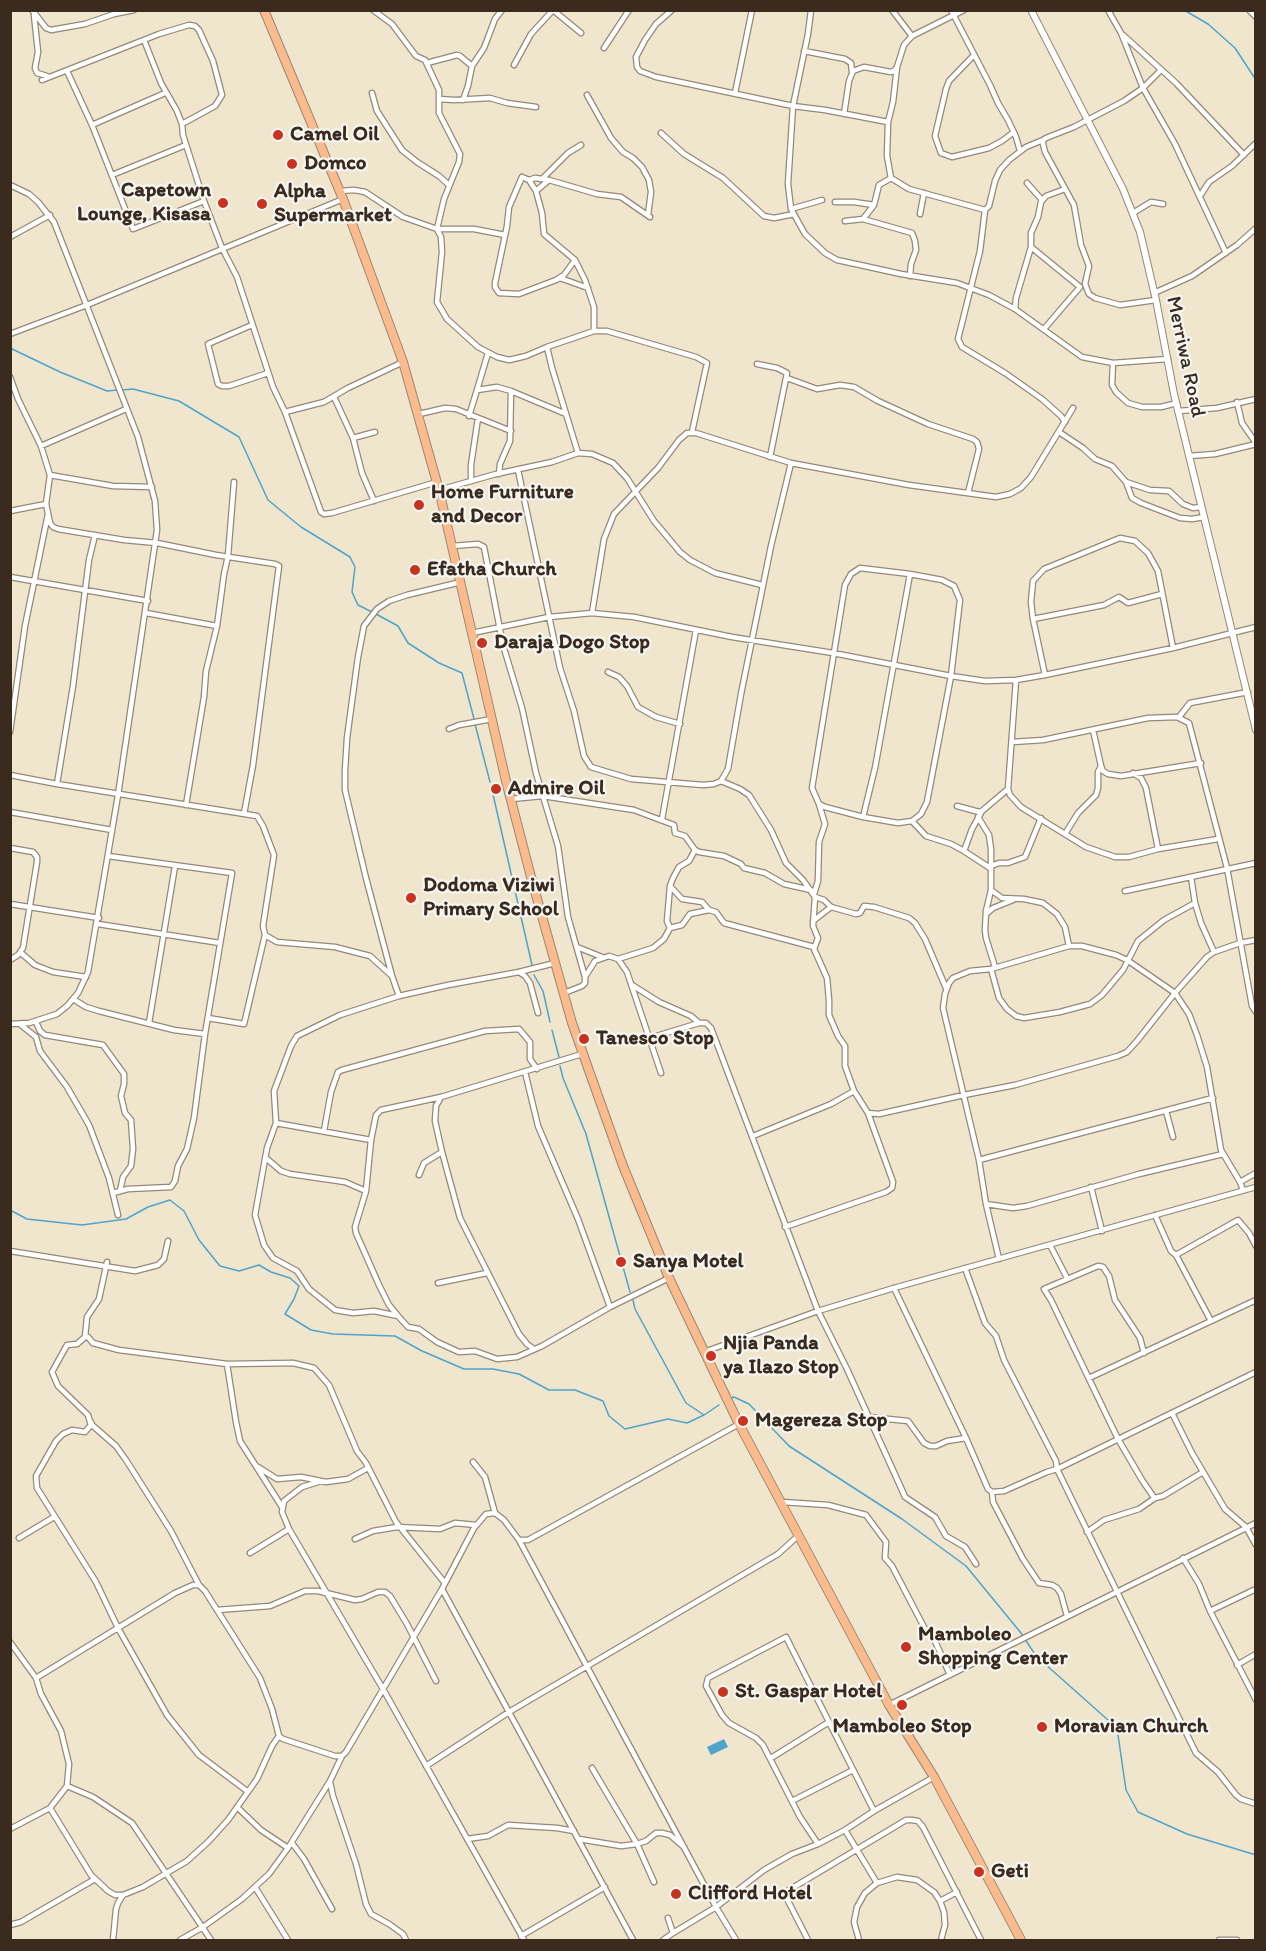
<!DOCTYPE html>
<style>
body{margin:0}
#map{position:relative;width:1266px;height:1951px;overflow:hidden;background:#f0e5cd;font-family:Itim,sans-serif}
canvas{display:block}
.frame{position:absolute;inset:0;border:12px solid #3b2a1e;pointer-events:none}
</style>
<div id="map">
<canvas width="1266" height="1951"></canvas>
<div class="frame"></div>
</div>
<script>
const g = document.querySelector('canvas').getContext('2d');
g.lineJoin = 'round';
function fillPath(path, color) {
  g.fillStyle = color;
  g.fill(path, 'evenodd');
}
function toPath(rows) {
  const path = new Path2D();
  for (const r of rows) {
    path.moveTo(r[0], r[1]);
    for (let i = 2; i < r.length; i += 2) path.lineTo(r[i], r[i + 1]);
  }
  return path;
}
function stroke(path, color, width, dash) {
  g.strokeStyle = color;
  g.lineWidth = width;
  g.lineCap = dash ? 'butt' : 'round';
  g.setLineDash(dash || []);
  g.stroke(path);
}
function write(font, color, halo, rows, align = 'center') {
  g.font = font + ' Itim,sans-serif';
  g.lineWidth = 4.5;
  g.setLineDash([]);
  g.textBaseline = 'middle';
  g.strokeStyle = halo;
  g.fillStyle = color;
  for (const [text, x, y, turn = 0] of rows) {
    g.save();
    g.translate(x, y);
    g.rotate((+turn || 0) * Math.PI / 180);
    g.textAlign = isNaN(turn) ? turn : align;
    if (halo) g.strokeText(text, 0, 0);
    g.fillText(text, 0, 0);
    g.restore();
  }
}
const water = toPath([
 [724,1739,728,1747,711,1755,707,1747]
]);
const stream = toPath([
 [1184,10,1208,24,1235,48,1256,80],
 [10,348,60,372,107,391,117,390],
 [122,390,133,389,179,401,239,437,268,500,301,527,350,557,355,567,352,592,358,605,372,612],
 [376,614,398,626,408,643,439,663,462,673,474,719],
 [475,724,490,782],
 [492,790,532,965],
 [534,975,543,991,550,1022],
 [552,1030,559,1057],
 [560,1066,563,1078,586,1134,630,1292],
 [10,1210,27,1219,82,1225,126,1219,148,1207,170,1200,184,1211,199,1240,220,1266,239,1271,259,1265,271,1272,290,1278,299,1286,294,1299,285,1314,311,1330,333,1334,395,1336,422,1351,464,1369,493,1369,519,1374,549,1390,575,1390,603,1401,609,1416,625,1429,668,1419,687,1423,704,1415],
 [633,1300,635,1309,686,1403,704,1415,719,1405],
 [731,1398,734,1397,749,1404,789,1446,902,1519,966,1566,1021,1633,1036,1656,1117,1728,1126,1790,1138,1812,1187,1834,1256,1855]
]);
const minor = toPath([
 [32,10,46,28,51,30,85,24,114,14,134,10],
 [373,10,392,24,416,56,425,60,439,90,439,113,460,154,459,162,444,199,437,229,474,229,505,235],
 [553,10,581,33],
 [672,10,656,24,645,40,636,57,637,67,640,71,656,77,793,106,788,184,791,209,805,234,825,253,837,260,851,263,901,274,957,283,989,295,1015,309,1082,357,1113,363,1168,359],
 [811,10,808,34,793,106,825,110,888,122,887,156,891,178,909,189,985,210],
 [892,10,912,36,964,10],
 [951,10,990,85,998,103,1008,120,1016,137,1020,151],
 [1108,10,1121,33,1143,88,1175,144,1226,253],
 [1249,10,1256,17],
 [34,15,38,52,35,68,37,73,47,76],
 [1123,35,1176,83,1244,155],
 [144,40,161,83,177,111,182,124,183,135,204,201,222,248,237,277,273,387,285,412,321,512,324,514,332,513,437,482],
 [604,48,629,10],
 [804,51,845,59,851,63,852,72],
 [974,55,949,81,946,89,935,136,941,153,952,157,989,148,1002,141,1014,132],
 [427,63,457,55,460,56,472,66],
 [514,65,531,34,553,10],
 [67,71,92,125,133,229,204,201],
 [42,80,159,34,189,25,195,26,199,30,213,61,222,95,215,106,182,124],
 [372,93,377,111,402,150,417,162,439,176,449,185],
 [735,93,752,10],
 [587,95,611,138,623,152,633,158,642,167,649,180,651,192,648,215],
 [439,99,454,100,490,98,507,103,536,107],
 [463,100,468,86,472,66,484,48,495,19,502,10],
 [844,114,849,81,853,71,864,67,891,72,894,71,897,67,904,45,912,36],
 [888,122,893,102,897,67],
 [92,125,165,93],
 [661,133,684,154,723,178,764,216,774,218,794,214],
 [1043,140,1026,147,1009,160,1000,170,995,181,989,206,985,210,980,251,958,339,962,347,1005,373,1042,399,1061,416,1065,422],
 [112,175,186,145],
 [543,178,568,153,581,145],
 [529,180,536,191,542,213,544,234,575,260,585,280,594,307,594,331],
 [1027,183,1042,200],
 [10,185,29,194,38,202,54,222,138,437,155,501,157,530,118,795,88,972,78,993,67,1006,57,1014,29,1023,10,1024],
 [340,191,354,190,365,192,403,217,437,229,441,237,442,252,437,302,447,319,478,347,497,357,509,360,526,356,547,347],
 [536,191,549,180],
 [1200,196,1209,182,1232,166,1256,143],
 [835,202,854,202,874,205],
 [791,209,822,200],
 [1133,213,1151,202,1163,204],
 [920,214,924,193],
 [863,219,874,205,879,185,891,178],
 [845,221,863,219,912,233,915,241,916,250,911,264,910,276],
 [10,237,50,215],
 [1031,247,1080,287],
 [575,260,564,275,556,280,519,294,499,293,495,287,495,283,507,226,509,207,522,177,529,180,535,178,549,180,597,194,621,197,650,217],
 [560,278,588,288],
 [1154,293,1192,276,1237,245,1256,228],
 [1156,300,1120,305,1095,298,1089,294,1085,284,1089,266,1081,245,1074,205,1045,152,1043,144,1043,140,1046,138,1074,127,1124,101,1143,88,1161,70],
 [1015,309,1016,298,1031,247,1031,233,1038,217,1041,202,1046,196,1065,189],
 [252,325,208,344,218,384,222,386,229,386,268,373],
 [1044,329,1080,287],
 [10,334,87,305,343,199],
 [1113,363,1112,385,1116,392,1128,403,1142,407,1161,407,1177,403],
 [757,364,777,368,787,373,770,457],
 [10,377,18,399,41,446,50,475,46,504,50,523,53,527,58,529,124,540,157,543,216,555,275,564,279,566,253,765,244,814],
 [787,378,817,389,840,385,854,387,878,401,928,424,973,439,977,442,979,449,968,493],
 [477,390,488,353],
 [334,397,353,438,362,473,374,501],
 [1237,402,1242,423,1256,443],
 [1179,411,1217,408,1256,399],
 [285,412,324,402,348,388,403,362],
 [419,414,445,408,456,409,511,431],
 [469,416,477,390,497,387,511,391,566,414],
 [1059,432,1083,448,1095,459,1112,466,1126,482,1150,490,1169,491,1183,504,1193,508,1201,507],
 [353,438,375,432],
 [41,446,126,409],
 [578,453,552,368,547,347,594,331,607,331,696,357,707,363,692,432],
 [1189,456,1215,454,1256,444],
 [518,470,560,668,574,711,584,756,591,767,631,779,703,785,714,784,721,781,728,769,741,694,771,546,791,463],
 [499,474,500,464,510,441,511,391],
 [50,475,113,486,152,487],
 [471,481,471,465,478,418],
 [1126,482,1132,498,1141,503,1180,518,1192,519,1204,517],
 [439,490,496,474,552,462,578,453,592,454,613,463,627,478,654,521,680,552,690,560,715,573,762,585],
 [10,511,46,504],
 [452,546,478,544,484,547,503,645,522,708,536,773,558,846,568,917,585,977],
 [860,568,910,574,942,580,954,586,960,600,951,676,927,802,921,814,912,821,898,823,863,817,825,807,819,804,812,788,845,585,851,574,860,568],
 [10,577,148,601],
 [146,613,217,626],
 [592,613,604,539,614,514,658,468,679,440,687,433,696,433,791,463,909,485,996,497,1010,494,1021,488,1031,477,1073,408],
 [1033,619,1104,605,1119,597,1128,603,1162,594],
 [472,633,549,617,592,613,634,617,732,637,833,653,951,676,985,681,1016,680,1045,675,1173,648,1256,627],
 [608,672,619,677,627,686,638,707,656,717,680,724],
 [1045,675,1033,619,1031,602,1033,581,1044,569,1120,538,1135,541,1148,553,1158,571,1173,648],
 [1016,680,1008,789,1010,795,1021,807,1086,847,1115,857,1129,857,1158,849,1218,839],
 [1179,717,1190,703,1248,692],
 [449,729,459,725,492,719],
 [1093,730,1101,766,1103,771,1108,774,1121,776,1201,763],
 [10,732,25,626,48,514],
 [1012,742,1043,740,1148,718,1177,717,1189,723,1227,868,1252,1006,1256,1012],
 [1133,773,1141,778,1146,788,1158,849],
 [10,775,57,784,257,816,263,826,274,855,263,926,265,935,277,942,335,947,370,956,392,976,399,996],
 [721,781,740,789,749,795,771,830,786,863,803,880,815,897,813,926,818,938,814,949,827,978,829,1000,829,1015,838,1036,845,1046,845,1066,854,1091,868,1113,893,1182,892,1188,886,1192,785,1227],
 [57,784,73,686,89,560,95,535],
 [511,799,543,796,634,810,674,825,675,833,685,836,695,850,699,852,724,856,741,864,744,868,765,873,784,884,811,890],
 [186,805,204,697,206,671,217,626,224,574,228,556,234,482],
 [957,806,979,812,982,811],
 [10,812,112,830],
 [863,817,875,768,910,574],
 [978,817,989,835,991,849,991,890,986,911,985,930,986,938,995,967],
 [662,819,696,630],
 [912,821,926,836,951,844,964,851,972,829,982,811,1008,789],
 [1065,834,1078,813,1096,795,1098,788,1098,772,1101,766],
 [10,848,33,852,37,857,37,862,23,948,18,955,10,960],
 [964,851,990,868],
 [108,856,232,873,205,1034,194,1118,187,1149,178,1166,175,1181,171,1187,128,1189,113,1193],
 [991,866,999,863,1008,863,1025,857,1041,818],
 [1191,877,1195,903,1201,923,1214,952],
 [670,886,682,899,702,902,709,910,716,912,724,923,814,947],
 [991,890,1002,898,1024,899,1043,903,1057,914,1065,927,1069,946],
 [1125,891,1256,863],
 [814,894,818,881,819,842,825,824,819,804],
 [815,897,824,900,831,907],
 [10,904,99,918],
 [986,914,993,908,1013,900],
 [813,921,831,907,856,914,860,913,864,906,874,907,909,918,915,923,925,939,946,988],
 [98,924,220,943],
 [670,928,667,921,670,886,673,878,679,867,689,861,695,850],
 [577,947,602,957],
 [20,952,35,965,53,972,86,977],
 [618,959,653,948,664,939,670,928,682,925,690,914,709,910],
 [555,963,519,972,448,985,399,996,340,1015,297,1036,291,1046,274,1091,276,1123,267,1148,255,1215,264,1245,273,1258,297,1271,309,1289,335,1310,353,1313,374,1311,398,1316,408,1327,419,1329,437,1342,459,1352,475,1351,497,1359,517,1357,542,1346,610,1307,669,1278],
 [991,969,999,998,1007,1009,1016,1016,1024,1018,1060,1012,1090,1004,1102,995,1123,970,1138,941,1164,920,1195,903],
 [519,972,525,976,530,983,538,1013],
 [392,976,366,878,345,790,345,771,347,738,358,657,364,626,377,609,389,601,407,595,461,582],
 [632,985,659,1002,691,1016,699,1023],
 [564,993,582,986,585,983,585,977,595,961,609,956,618,959,627,972,661,1073],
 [73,999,86,1007,99,1011,174,1030,205,1034],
 [208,1018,244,1024,265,935],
 [36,1022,40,1031,45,1035,103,1045,124,1074,124,1084,121,1096,125,1113,131,1120,133,1149,131,1166,123,1177,120,1191],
 [149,1023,175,866],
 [21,1025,36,1037,40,1051,67,1087,89,1125,109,1178,118,1215],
 [650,1038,699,1023,706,1023,711,1028,818,1311,847,1369,902,1490,905,1497,935,1517,946,1536,965,1547,976,1564],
 [525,1072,538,1126,578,1219,610,1307],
 [441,1097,436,1106,435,1121,442,1152,460,1218,519,1334,527,1344,534,1349],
 [1166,1111,1173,1137],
 [868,1113,879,1114,964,1095,1015,1085,1118,1056,1127,1052,1137,1041,1175,993,1207,957,1214,952,1240,943,1256,940],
 [276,1123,371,1140],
 [324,1131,331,1092,338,1072,342,1070,485,1031,519,1029,530,1042,530,1059,537,1069],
 [753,1136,831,1104,854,1091],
 [266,1158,281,1171,290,1174,345,1182,366,1191],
 [979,1160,1213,1098],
 [419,1175,424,1163,442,1152],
 [1240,1182,1256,1173],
 [1091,1187,1102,1231],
 [986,1204,1013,1208,1027,1206,1139,1174,1223,1154],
 [1155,1215,1171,1251,1176,1255,1211,1321],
 [1050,1245,1067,1278],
 [10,1251,135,1271,158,1265,164,1259,168,1241],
 [1176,1255,1238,1220,1249,1233,1256,1246],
 [999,1259,986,1204,979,1160,943,1008,945,994,949,983,953,978,970,971,991,969,1069,946,1082,946,1116,955,1127,960,1175,993,1189,1014,1197,1035,1207,1067,1221,1150,1240,1182,1243,1190],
 [107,1262,99,1299,87,1317,85,1337,88,1337,93,1343,119,1350,227,1364,293,1363,314,1368,329,1385,357,1451,366,1463,396,1522,444,1582],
 [965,1268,985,1323,996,1336,1004,1360,1056,1461,1057,1469,1256,1372],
 [438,1283,487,1273],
 [894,1288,966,1438,988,1489,992,1492,1004,1491,1047,1472,1057,1469,1196,1753,1218,1772,1236,1795,1241,1799,1256,1804],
 [398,1316,389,1305,379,1285,356,1233,355,1227,366,1191,371,1140,376,1115,381,1110,441,1097,582,1054],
 [85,1337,77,1344,67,1345,52,1372,58,1386,88,1415,91,1425,85,1432,72,1430,63,1434,56,1441,36,1476,37,1488,96,1582,118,1628,167,1715,199,1755,247,1791],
 [704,1352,818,1311,894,1288,1256,1187],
 [1144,1353,1140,1338,1115,1300,1109,1276,1103,1267,1098,1266,1044,1289,1051,1300,1118,1439,1142,1480,1153,1496,1155,1498,1163,1496,1203,1472],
 [227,1364,236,1422,240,1441,282,1507],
 [1089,1378,1256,1300],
 [1172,1413,1192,1453,1225,1509,1246,1527,1256,1545],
 [869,1417,908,1421,924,1443,930,1446,936,1446,947,1441,966,1438],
 [91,1422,92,1425,116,1446,126,1460,171,1531,199,1585],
 [473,1462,485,1477,495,1513],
 [258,1467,277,1479,301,1477,326,1482,348,1479,368,1468],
 [318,1482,302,1487,284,1501,282,1512,289,1529,383,1689,524,1940],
 [992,1492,993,1502,1023,1559,1039,1583,1052,1585,1057,1588,1061,1594,1067,1616],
 [782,1502,828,1505,866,1515,886,1542,885,1558,892,1566,925,1629,935,1641,950,1675],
 [1087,1532,1104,1520,1139,1509,1155,1498],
 [19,1538,54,1517],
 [355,1539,373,1531,397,1527,440,1529,455,1523,476,1525],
 [519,1540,716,1907,736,1940],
 [250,1553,289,1529],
 [1183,1558,1199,1584,1210,1611,1256,1700],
 [442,1589,633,1940],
 [217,1610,270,1606,305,1591,318,1591,355,1600,362,1599,378,1592,385,1592,390,1596,407,1624,436,1681],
 [1210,1611,1256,1589],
 [10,1642,36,1678],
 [1237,1665,1256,1654],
 [889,1705,1256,1523],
 [771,1758,829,1722],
 [426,1766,509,1712,778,1554,799,1535],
 [592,1768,637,1844,654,1882],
 [330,1782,333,1796,356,1864,366,1904,371,1914,389,1924,403,1934,406,1940],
 [67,1786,93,1797,132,1823,211,1940],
 [792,1801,853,1770],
 [237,1807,261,1830,288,1848],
 [50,1808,91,1875,108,1891,115,1895,123,1895],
 [10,1829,50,1808,67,1786,69,1764,61,1731,41,1694,36,1678,175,1593,193,1585,199,1585,205,1591,260,1678,272,1709,279,1736,283,1739,335,1756,342,1756],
 [845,1830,877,1883],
 [467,1839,488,1836,508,1825,557,1828,574,1831],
 [579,1839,621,1846,637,1844,646,1841,656,1833,662,1833,670,1835,684,1847],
 [292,1843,304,1859,332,1909],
 [818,1844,800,1817,763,1745,756,1738,729,1723,722,1715,706,1686,708,1678,786,1637,874,1811],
 [255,1887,288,1940],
 [940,1901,957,1892],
 [668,1918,673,1933],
 [10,1925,21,1922,95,1879],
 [521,1936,605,1887],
 [113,1940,116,1909,118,1903,123,1895,143,1887,187,1861,209,1841,228,1820,257,1779,272,1746,279,1736],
 [180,1940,203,1927,242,1899,269,1874,288,1848,330,1781,342,1756,346,1752,442,1589,474,1528,486,1514,495,1513,504,1520,519,1540,528,1540,739,1424],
 [663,1940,673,1933,716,1907,764,1870,792,1854,818,1844,845,1830,874,1811,934,1777],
 [808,1940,784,1893,906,1820,912,1820,918,1821,923,1827,981,1940],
 [859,1940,854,1922,857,1907,865,1893,877,1883,897,1877,917,1880,934,1892,940,1901,944,1912,945,1925,941,1940],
 [1219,1940,1237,1940]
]);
const tertiary = toPath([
 [1031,10,1123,189,1140,232,1156,300,1174,394,1256,730]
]);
const trunk = toPath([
 [264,10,343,199,403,362,439,490,506,781,531,877,572,1023,623,1166,669,1278,739,1424,889,1705,934,1777,1021,1940]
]);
const markers = [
 [278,135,6,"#c8321e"],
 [292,164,6,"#c8321e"],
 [223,203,6,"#c8321e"],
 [262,204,6,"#c8321e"],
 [419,505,6,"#c8321e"],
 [415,570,6,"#c8321e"],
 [482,643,6,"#c8321e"],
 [496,789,6,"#c8321e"],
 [411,898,6,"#c8321e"],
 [584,1039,6,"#c8321e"],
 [621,1262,6,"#c8321e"],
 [711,1356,6,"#c8321e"],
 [743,1421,6,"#c8321e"],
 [906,1647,6,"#c8321e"],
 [723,1692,6,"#c8321e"],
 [902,1705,6,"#c8321e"],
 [1042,1727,6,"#c8321e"],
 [979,1872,6,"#c8321e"],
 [676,1894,6,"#c8321e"]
];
const poiNames = [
 ["Camel Oil",290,135],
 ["Domco",304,164],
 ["Capetown",211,191,"right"],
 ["Lounge, Kisasa",211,215,"right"],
 ["Alpha",274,192],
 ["Supermarket",274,216],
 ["Home Furniture",431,493],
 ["and Decor",431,517],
 ["Efatha Church",427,570],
 ["Daraja Dogo Stop",494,643],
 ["Admire Oil",508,789],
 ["Dodoma Viziwi",423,886],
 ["Primary School",423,910],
 ["Tanesco Stop",596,1039],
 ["Sanya Motel",633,1262],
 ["Njia Panda",723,1344],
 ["ya Ilazo Stop",723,1368],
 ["Magereza Stop",755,1421],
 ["Mamboleo",918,1635],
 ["Shopping Center",918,1659],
 ["St. Gaspar Hotel",735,1692],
 ["Mamboleo Stop",902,1727,"center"],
 ["Moravian Church",1054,1727],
 ["Geti",991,1872],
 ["Clifford Hotel",688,1894]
];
const streetNames = [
 ["Merriwa Road",1185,357,78]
];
fillPath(water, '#4fa4cb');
stroke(stream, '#4fa4cb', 1.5);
stroke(minor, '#968876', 7);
stroke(tertiary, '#968876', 8);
stroke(trunk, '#968876', 10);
stroke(minor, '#fff', 4.5);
stroke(tertiary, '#fff', 6);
stroke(trunk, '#fbbb8c', 8);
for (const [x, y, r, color] of markers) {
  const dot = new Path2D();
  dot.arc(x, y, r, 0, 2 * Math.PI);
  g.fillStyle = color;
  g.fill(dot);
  stroke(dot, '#f6f6f2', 2);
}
write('bold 21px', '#3b2a1e', '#f6f6f2', poiNames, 'left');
write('21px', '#3b2a1e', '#f6f6f2', streetNames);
</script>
